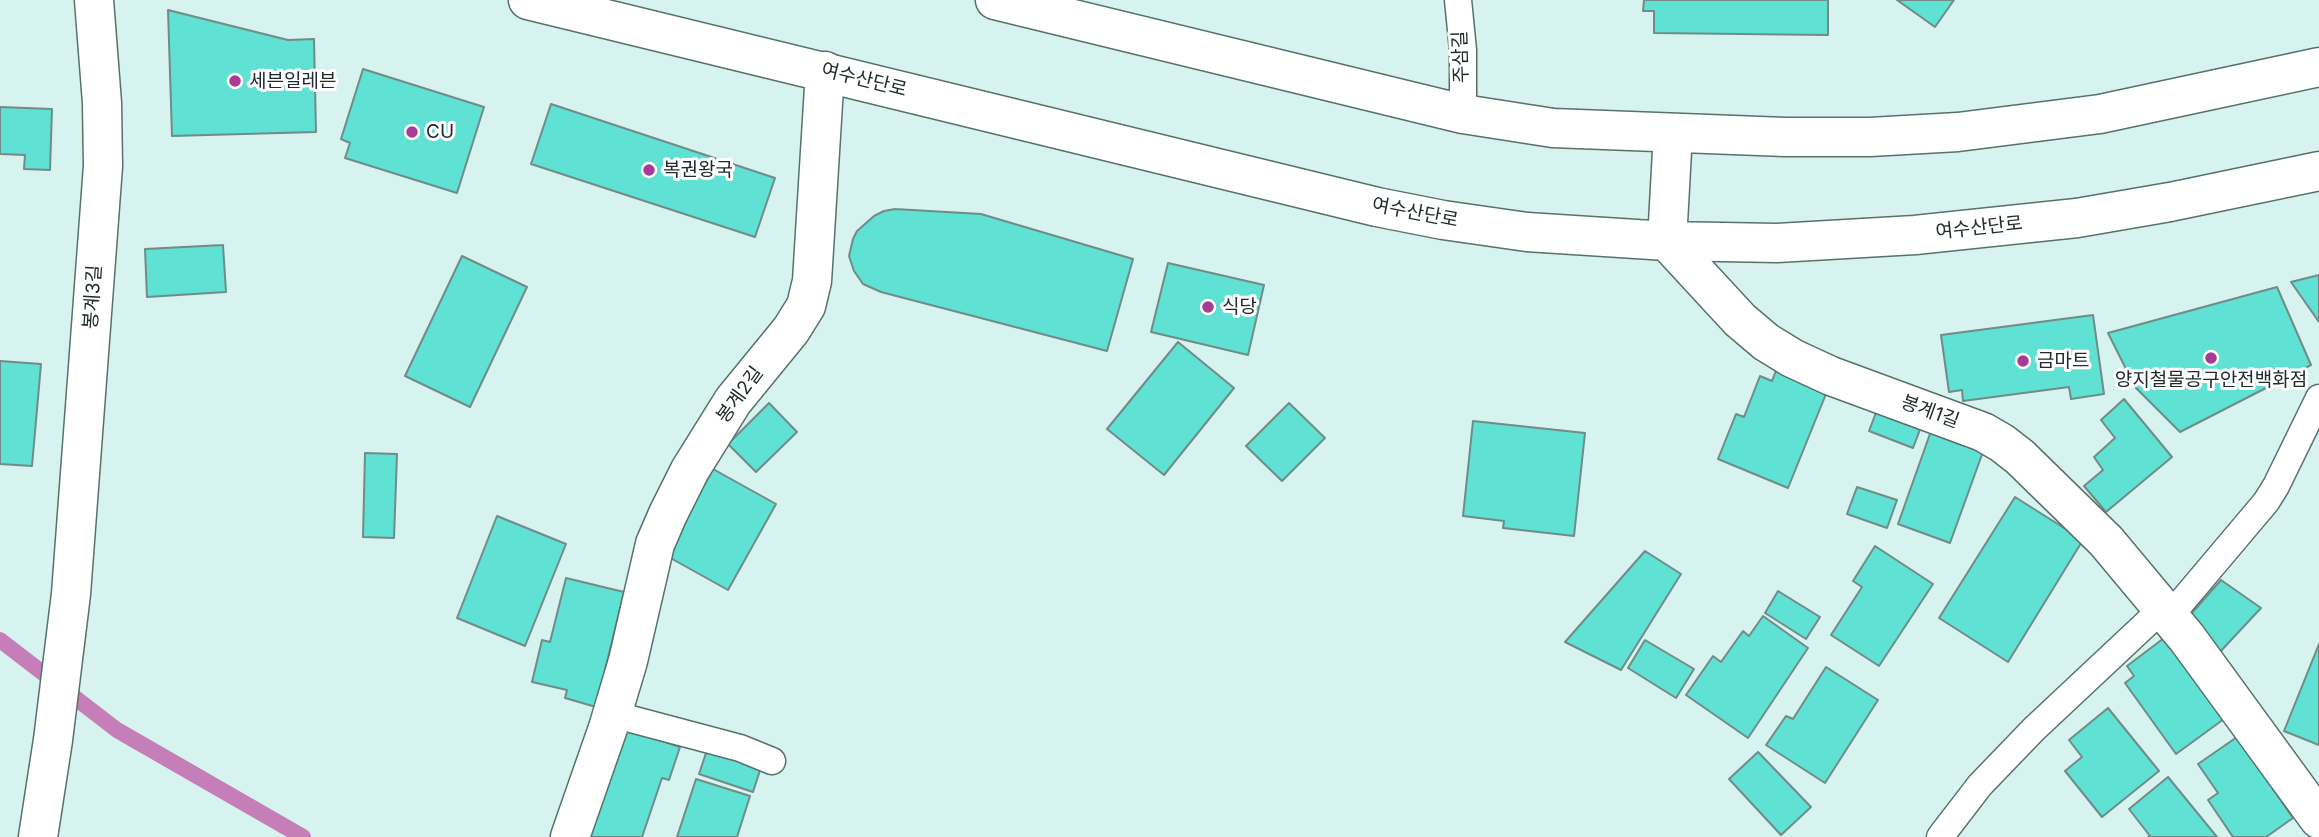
<!DOCTYPE html>
<meta charset="utf-8">
<style>
body{margin:0}
canvas{display:block;background:#d6f3ef}
</style>
<canvas width="2319" height="837"></canvas>
<script>
const g = document.querySelector('canvas').getContext('2d');
g.lineJoin = 'round';
function toPath(rows) {
  const path = new Path2D();
  for (const r of rows) {
    path.moveTo(r[0], r[1]);
    for (let i = 2; i < r.length; i += 2) path.lineTo(r[i], r[i + 1]);
  }
  return path;
}
function stroke(path, color, width, dash) {
  g.strokeStyle = color;
  g.lineWidth = width;
  g.lineCap = dash ? 'butt' : 'round';
  g.setLineDash(dash || []);
  g.stroke(path);
}
function fillPath(path, color) {
  g.fillStyle = color;
  g.fill(path, 'evenodd');
}
function write(font, color, halo, rows, align = 'center') {
  g.font = font + ' Inter,"Noto Sans KR",sans-serif';
  g.lineWidth = 6;
  g.setLineDash([]);
  g.textBaseline = 'middle';
  g.strokeStyle = halo;
  g.fillStyle = color;
  for (const [text, x, y, turn = 0] of rows) {
    g.save();
    g.translate(x, y);
    g.rotate((+turn || 0) * Math.PI / 180);
    g.textAlign = isNaN(turn) ? turn : align;
    if (halo) g.strokeText(text, 0, 0);
    g.fillText(text, 0, 0);
    g.restore();
  }
}
const stream = toPath([
 [0,640,117,730,303,837]
]);
const building = toPath([
 [1644,0,1828,0,1828,35,1654,33,1654,11,1643,11,1644,0],
 [1897,0,1954,0,1935,27,1897,0],
 [168,10,288,40,314,39,316,132,172,136,168,10],
 [363,69,484,107,457,193,345,158,350,143,341,139,363,69],
 [551,104,775,178,755,237,531,164,551,104],
 [0,107,52,109,50,170,24,169,25,155,0,154,0,107],
 [895,209,981,214,1133,259,1107,351,881,292,863,284,854,271,849,256,853,239,857,231,874,216,884,211,895,209],
 [223,245,226,292,147,297,145,249,223,245],
 [462,256,527,287,470,407,405,376,462,256],
 [1168,263,1264,285,1248,355,1151,332,1168,263],
 [2319,275,2319,322,2291,282,2319,275],
 [2277,287,2311,365,2180,432,2135,387,2108,333,2277,287],
 [2093,315,2104,394,2071,399,2069,387,1963,401,1962,390,1949,392,1941,335,2093,315],
 [1178,342,1234,388,1164,475,1107,429,1178,342],
 [0,361,41,364,32,466,0,464,0,361],
 [1777,368,1828,389,1788,488,1718,459,1736,414,1744,417,1760,376,1772,381,1777,368],
 [2124,399,2172,457,2106,512,2084,486,2103,470,2094,457,2115,438,2101,420,2124,399],
 [769,403,797,432,756,472,728,444,769,403],
 [1289,403,1325,438,1282,481,1246,446,1289,403],
 [1877,410,1921,427,1913,448,1869,431,1877,410],
 [1473,421,1585,433,1574,536,1503,528,1504,521,1463,516,1473,421],
 [1931,431,1984,449,1950,543,1898,524,1931,431],
 [365,453,397,454,394,538,363,537,365,453],
 [713,469,776,504,728,590,665,555,713,469],
 [1857,487,1897,500,1887,528,1847,514,1857,487],
 [2015,497,2083,540,2008,662,1939,618,2015,497],
 [497,516,566,544,525,646,457,618,497,516],
 [1875,546,1933,584,1879,666,1831,635,1862,587,1853,581,1875,546],
 [1645,551,1681,574,1621,670,1565,642,1645,551],
 [566,578,624,592,596,707,565,698,567,690,532,682,542,640,550,642,566,578],
 [2221,580,2261,608,2219,653,2191,614,2221,580],
 [1778,591,1820,617,1806,639,1765,613,1778,591],
 [1763,616,1808,648,1748,738,1686,695,1713,656,1721,662,1743,631,1749,636,1763,616],
 [2164,638,2224,719,2176,754,2125,683,2134,676,2127,666,2164,638],
 [1645,640,1694,669,1676,698,1628,668,1645,640],
 [2319,644,2319,745,2284,731,2319,644],
 [1826,667,1878,700,1825,783,1766,745,1786,716,1793,719,1826,667],
 [2108,708,2159,771,2102,817,2065,771,2082,757,2069,740,2108,708],
 [622,727,680,747,669,780,662,778,642,837,592,837,585,835,622,727],
 [2237,737,2293,818,2266,837,2233,837,2208,800,2218,793,2198,764,2237,737],
 [708,747,762,764,753,792,699,774,708,747],
 [1758,752,1811,807,1781,835,1729,779,1758,752],
 [2168,777,2217,837,2148,837,2150,836,2129,809,2168,777],
 [696,779,750,796,737,837,677,837,696,779]
]);
const lane = toPath([
 [1458,0,1463,50,1463,114],
 [2169,617,2266,502,2276,486,2319,398],
 [612,714,740,748,772,761],
 [1940,837,1980,785,2034,729,2162,609]
]);
const street = toPath([
 [1667,241,1740,320,1766,342,1792,358,1831,376,1983,432,2002,443,2020,457,2106,541,2187,638,2319,819],
 [570,837,608,728,628,661,655,544,668,514,690,470,733,401,791,330,806,306,812,281,825,71]
]);
const secondary = toPath([
 [528,0,1377,207,1443,220,1527,232,1667,241,1777,243,1915,235,2077,218,2170,202,2319,171],
 [995,0,1463,114,1553,128,1785,137,1870,137,1958,132,2100,114,2319,67],
 [1667,241,1673,133],
 [38,837,53,740,71,594,103,166,102,103,94,0]
]);
const markers = [
 [235,81,7,"#a83a98"],
 [412,132,7,"#a83a98"],
 [649,170,7,"#a83a98"],
 [1208,307,7,"#a83a98"],
 [2211,358,7,"#a83a98"],
 [2023,361,7,"#a83a98"]
];
const streetNames = [
 ["주삼길",1461,57,-92],
 ["여수산단로",864,80,14],
 ["여수산단로",1415,213,11],
 ["여수산단로",1979,228,-6],
 ["봉계3길",93,297,-86],
 ["봉계2길",740,395,-54],
 ["봉계1길",1930,412,20]
];
const poiNames = [
 ["세븐일레븐",249,81],
 ["CU",426,132],
 ["복권왕국",663,170],
 ["식당",1222,307],
 ["금마트",2037,361],
 ["양지철물공구안전백화점",2211,380,"center"]
];
stroke(stream, '#c57eb7', 16);
fillPath(building, '#5fe1d3');
stroke(building, '#718b88', 2);
stroke(lane, '#57716d', 29);
stroke(street, '#57716d', 41);
stroke(secondary, '#57716d', 41);
stroke(lane, '#fff', 26);
stroke(street, '#fff', 38);
stroke(secondary, '#fff', 38);
for (const [x, y, r, color] of markers) {
  const dot = new Path2D();
  dot.arc(x, y, r, 0, 2 * Math.PI);
  g.fillStyle = color;
  g.fill(dot);
  stroke(dot, '#fff', 2.5);
}
write('19px', '#202b2a', '#fff', streetNames);
write('19px', '#202b2a', '#fff', poiNames, 'left');
</script>
